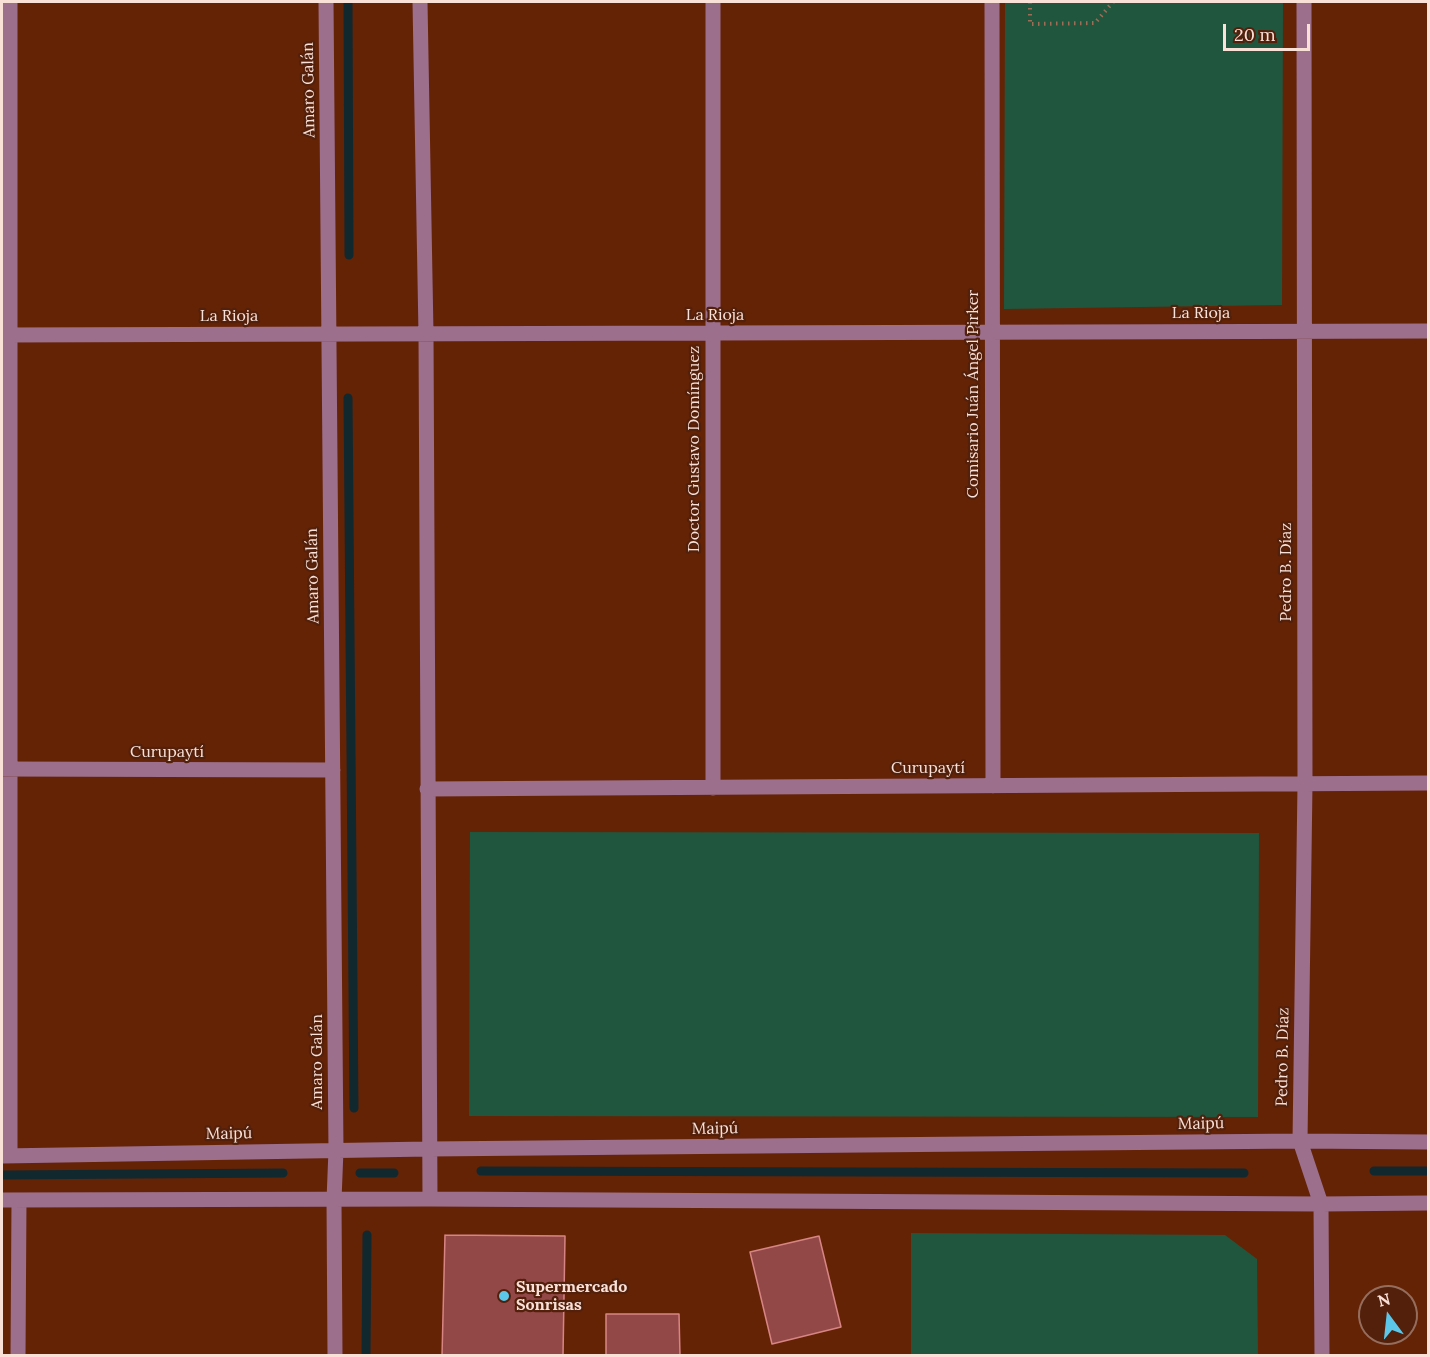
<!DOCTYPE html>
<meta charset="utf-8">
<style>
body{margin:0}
#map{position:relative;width:1430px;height:1357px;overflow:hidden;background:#652306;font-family:Lora,serif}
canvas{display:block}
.frame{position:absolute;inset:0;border:3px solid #fae1d8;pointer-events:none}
.north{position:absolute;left:1358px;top:1285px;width:60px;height:60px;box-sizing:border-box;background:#52200b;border:2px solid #956d5d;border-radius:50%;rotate:345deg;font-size:16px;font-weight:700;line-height:24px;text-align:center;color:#fae1d8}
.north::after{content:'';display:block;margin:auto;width:21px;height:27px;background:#5cc7e8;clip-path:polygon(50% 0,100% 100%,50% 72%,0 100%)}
.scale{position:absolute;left:1223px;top:24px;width:87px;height:27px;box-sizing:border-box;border:3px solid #fae1d8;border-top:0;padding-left:8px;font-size:18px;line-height:21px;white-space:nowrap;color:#fae1d8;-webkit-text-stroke:4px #52200b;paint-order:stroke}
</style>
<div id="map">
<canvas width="1430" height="1357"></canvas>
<div class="frame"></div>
<div class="north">N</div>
<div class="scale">20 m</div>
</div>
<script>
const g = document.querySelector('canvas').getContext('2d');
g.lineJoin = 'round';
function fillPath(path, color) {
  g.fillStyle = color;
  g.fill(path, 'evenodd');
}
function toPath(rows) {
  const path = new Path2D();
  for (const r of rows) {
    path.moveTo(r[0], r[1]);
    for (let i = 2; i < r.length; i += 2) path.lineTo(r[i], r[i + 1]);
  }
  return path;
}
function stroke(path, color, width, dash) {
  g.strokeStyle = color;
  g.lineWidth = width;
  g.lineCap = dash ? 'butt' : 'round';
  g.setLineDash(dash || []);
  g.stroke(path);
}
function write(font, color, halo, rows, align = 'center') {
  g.font = font + ' Lora,serif';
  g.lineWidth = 4.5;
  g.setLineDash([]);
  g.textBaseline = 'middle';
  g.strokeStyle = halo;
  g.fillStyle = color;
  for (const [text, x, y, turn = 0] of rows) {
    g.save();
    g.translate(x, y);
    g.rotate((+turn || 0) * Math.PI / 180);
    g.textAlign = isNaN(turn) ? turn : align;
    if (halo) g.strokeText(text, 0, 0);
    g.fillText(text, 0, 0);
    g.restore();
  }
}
const green = toPath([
 [1005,2,1283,2,1282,305,1004,309],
 [470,832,1259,833,1258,1117,469,1116],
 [911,1233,1225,1235,1257,1259,1258,1355,911,1355]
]);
const stream = toPath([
 [348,2,349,255],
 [348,398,354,1108],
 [481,1171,1244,1173],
 [1374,1171,1428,1171],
 [360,1173,394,1173],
 [2,1175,283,1173],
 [366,1356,367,1235]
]);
const building = toPath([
 [445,1235,565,1236,563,1356,442,1356,445,1235],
 [819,1236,841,1327,772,1344,750,1252,819,1236],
 [606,1314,679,1314,680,1356,606,1356,606,1314]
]);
const path = toPath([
 [1030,2,1030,24,1095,23,1113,2]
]);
const minor = toPath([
 [326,2,336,1150,334,1200,335,1356],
 [420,2,426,334,430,1199],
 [992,2,993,786],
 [1304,2,1305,784,1300,1141,1321,1204,1322,1356],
 [2,335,1428,331],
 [2,769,333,770],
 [713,788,713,2],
 [427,789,1428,783],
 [2,1156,429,1149,1300,1141,1428,1142],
 [10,1156,10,2],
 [2,1200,430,1199,1321,1204,1428,1203],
 [18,1356,19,1200]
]);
const markers = [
 [504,1296,6,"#5cc7e8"]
];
const streetNames = [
 ["Amaro Galán",309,90,-91],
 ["La Rioja",1201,313],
 ["La Rioja",715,315],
 ["La Rioja",229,316],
 ["Comisario Juán Ángel Pirker",973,394,-90],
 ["Doctor Gustavo Domínguez",694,449,-90],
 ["Pedro B. Díaz",1286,572,-90],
 ["Amaro Galán",313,576,-91],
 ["Curupaytí",167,752],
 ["Curupaytí",928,768],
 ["Pedro B. Díaz",1283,1057,-89],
 ["Amaro Galán",317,1062,-90],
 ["Maipú",1201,1124,-1],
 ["Maipú",715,1129,-1],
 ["Maipú",229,1134,-1]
];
const poiNames = [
 ["Supermercado",516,1287],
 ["Sonrisas",516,1305]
];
fillPath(green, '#20563e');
stroke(stream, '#12282f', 9);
fillPath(building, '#934848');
stroke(building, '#d78584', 1.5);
stroke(path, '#9f6c57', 4, [1.5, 4.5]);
stroke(minor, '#9c6f8c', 15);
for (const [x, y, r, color] of markers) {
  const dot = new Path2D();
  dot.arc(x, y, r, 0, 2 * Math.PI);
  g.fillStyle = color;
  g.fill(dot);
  stroke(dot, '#52200b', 2);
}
write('16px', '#fae1d8', '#52200b', streetNames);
write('bold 16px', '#fae1d8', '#52200b', poiNames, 'left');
</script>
